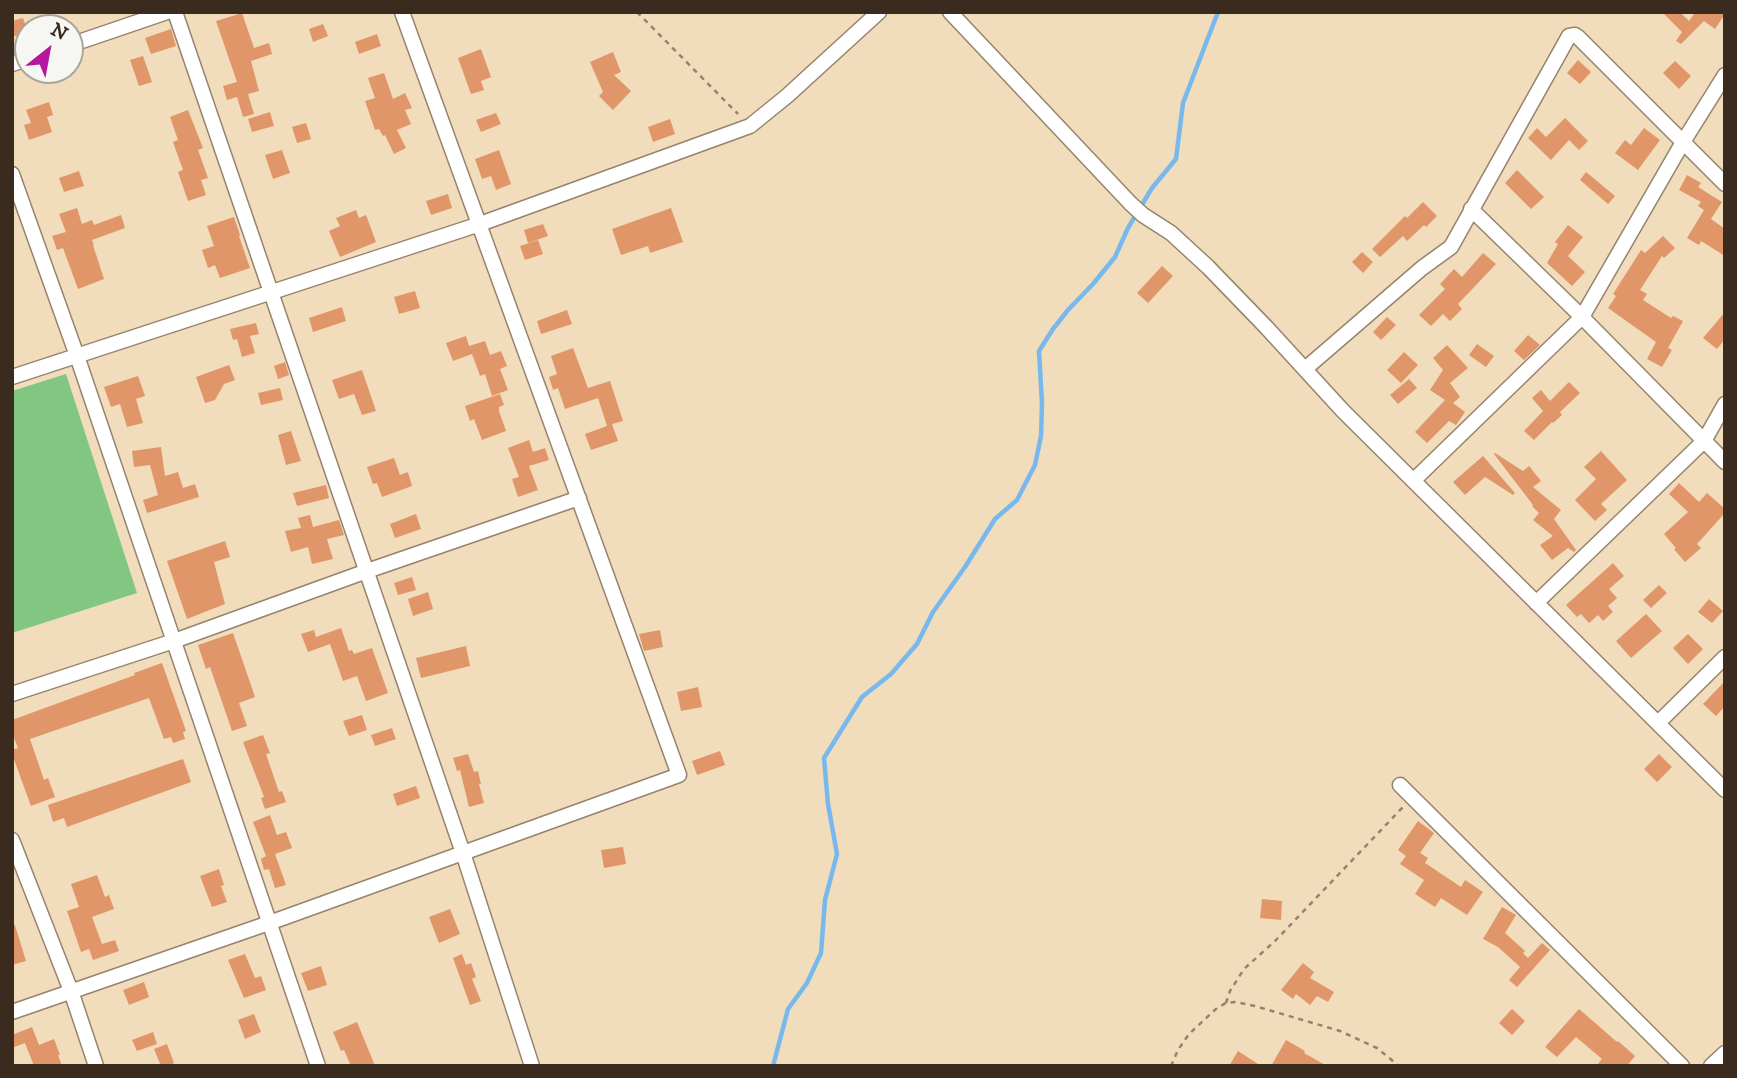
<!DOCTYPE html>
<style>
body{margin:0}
#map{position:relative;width:1737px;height:1078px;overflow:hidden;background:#f1dcbc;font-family:"IM FELL DW Pica",serif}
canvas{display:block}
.frame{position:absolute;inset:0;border:14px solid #3b2a1e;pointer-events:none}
.north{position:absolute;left:14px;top:14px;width:70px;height:70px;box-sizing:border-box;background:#f6f6f2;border:2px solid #aba49d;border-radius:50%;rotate:31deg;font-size:19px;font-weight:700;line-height:28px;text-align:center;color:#3b2a1e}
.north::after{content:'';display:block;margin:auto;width:24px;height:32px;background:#b5179e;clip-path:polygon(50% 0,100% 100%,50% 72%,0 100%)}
</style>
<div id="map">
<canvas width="1737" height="1078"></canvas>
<div class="frame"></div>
<div class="north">N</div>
</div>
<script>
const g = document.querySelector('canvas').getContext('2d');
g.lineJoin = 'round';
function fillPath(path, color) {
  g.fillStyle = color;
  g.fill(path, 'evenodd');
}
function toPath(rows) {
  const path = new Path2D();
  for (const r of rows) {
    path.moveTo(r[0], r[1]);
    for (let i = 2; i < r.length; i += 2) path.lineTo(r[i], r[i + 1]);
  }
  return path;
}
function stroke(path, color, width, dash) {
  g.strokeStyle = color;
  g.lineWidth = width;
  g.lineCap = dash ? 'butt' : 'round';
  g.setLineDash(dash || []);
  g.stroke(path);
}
const green = toPath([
 [66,374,137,593,12,633,12,391]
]);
const stream = toPath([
 [773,1066,788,1009,807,983,821,953,825,900,837,854,828,804,824,758,862,697,891,674,917,644,933,612,965,567,995,519,1017,500,1035,465,1041,436,1042,404,1039,351,1053,329,1068,310,1093,284,1115,257,1128,228,1152,188,1176,159,1183,103,1218,12]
]);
const building = toPath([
 [1662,12,1680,12,1689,21,1694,14,1690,12,1725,12,1725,14,1715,29,1704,21,1681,44,1676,41,1682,32],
 [242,13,254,48,269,43,272,54,251,61,259,91,248,94,254,114,243,117,237,97,227,100,223,86,237,82,216,21],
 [23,18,28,32,12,37,12,21],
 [323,24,328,36,313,42,309,29],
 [171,29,176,46,151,54,145,38],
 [377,34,381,46,359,54,355,42],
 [481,49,491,77,481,81,484,90,471,94,458,58],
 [613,52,621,72,614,75,631,91,613,110,599,96,603,92,590,62],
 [143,56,152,82,139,86,130,60],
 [1578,60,1591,72,1580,84,1567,73],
 [1675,61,1691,76,1679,89,1663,73],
 [384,73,393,99,405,93,412,108,405,110,411,124,397,130,406,148,394,154,385,135,383,136,379,129,375,130,365,101,375,98,368,78],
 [49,102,53,115,47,117,52,132,29,140,24,125,31,123,26,110],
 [188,110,203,148,198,150,208,178,201,180,206,195,188,201,178,172,183,170,173,142,178,140,170,117],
 [270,112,274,126,252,132,248,119],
 [496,113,501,124,481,132,476,120],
 [1565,118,1588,141,1579,150,1569,140,1551,160,1528,138,1537,128,1546,137],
 [670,119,675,134,653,142,648,127],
 [306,123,311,139,297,143,292,127],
 [1644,128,1660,140,1638,170,1615,153,1625,140,1631,145],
 [282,150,290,173,273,179,265,155],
 [499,150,511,184,496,190,491,176,482,179,475,159],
 [1517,170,1544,197,1531,209,1505,183],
 [79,171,84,186,64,192,59,178],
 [1586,172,1615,196,1608,204,1580,180],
 [1687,175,1701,183,1698,187,1722,202,1711,219,1725,229,1725,256,1701,241,1699,245,1687,238,1704,210,1698,206,1701,202,1679,190],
 [448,194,452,208,431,215,426,201],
 [1423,202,1437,216,1426,227,1424,225,1407,241,1403,236,1380,257,1372,249,1405,216,1407,218],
 [77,208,82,224,92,220,94,225,121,215,125,228,92,240,94,245,93,245,104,279,78,289,63,248,57,250,52,236,66,232,59,214],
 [671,208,683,242,650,253,648,246,621,255,612,229],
 [356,210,359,218,366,215,376,242,340,257,329,231,340,226,336,218],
 [234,217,240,235,239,236,250,268,220,278,215,265,208,268,202,250,214,246,207,226],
 [543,224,548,236,528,243,524,230],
 [1568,225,1583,237,1568,256,1585,272,1572,286,1547,263,1558,244,1555,242],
 [1663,236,1675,248,1664,258,1662,256,1640,290,1647,294,1643,300,1671,318,1673,316,1683,321,1668,348,1672,350,1662,367,1647,359,1656,342,1608,308,1616,296,1613,294,1641,250,1645,253],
 [538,240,543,254,525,260,520,246],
 [1362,252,1373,262,1363,273,1352,262],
 [1483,253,1496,264,1458,304,1462,309,1450,321,1443,314,1431,326,1419,315,1445,289,1440,284,1454,269,1462,277],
 [1162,266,1173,276,1148,303,1137,293],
 [415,291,420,308,399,314,394,297],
 [342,307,346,321,313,332,309,318],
 [567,310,572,324,541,334,537,321],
 [1725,312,1725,339,1717,349,1703,338],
 [1387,317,1396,325,1381,340,1373,332],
 [256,323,259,334,250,336,255,353,242,357,237,339,233,340,230,329],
 [1528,335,1540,345,1524,360,1514,351],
 [466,336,469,346,485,341,490,355,501,351,507,366,500,369,508,390,492,396,485,374,480,376,472,354,453,361,446,343],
 [1477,344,1494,356,1486,367,1469,355],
 [1447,345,1468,368,1450,383,1460,397,1453,403,1465,412,1456,425,1449,421,1427,443,1415,432,1445,400,1430,390,1443,370,1433,358],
 [573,348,588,388,610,381,623,421,612,424,618,441,591,450,585,434,607,426,598,398,565,409,558,388,553,390,549,377,557,374,551,356],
 [1404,352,1418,365,1401,383,1387,370],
 [285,362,289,375,278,379,274,366],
 [229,365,235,380,224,384,215,400,205,403,196,377],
 [362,370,376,411,362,415,354,394,339,399,332,380],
 [138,376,145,396,136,399,143,423,127,427,120,404,111,407,104,387],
 [1409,379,1417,388,1398,404,1390,395],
 [1569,382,1580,393,1560,412,1562,415,1553,423,1552,422,1534,440,1524,431,1543,411,1532,398,1541,390,1550,401],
 [280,388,283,400,261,405,258,393],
 [500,394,504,405,499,407,499,411,506,431,482,440,474,419,470,421,465,406],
 [291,431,301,461,286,465,278,435],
 [529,440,533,452,545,448,549,460,529,466,538,490,518,497,512,479,519,477,508,448],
 [161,447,165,476,178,472,183,488,195,484,199,497,147,513,143,500,158,495,150,465,134,467,132,451],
 [1601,451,1627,480,1601,504,1607,510,1595,521,1575,500,1596,479,1584,467],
 [1495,453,1523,471,1529,466,1541,481,1533,487,1561,510,1554,519,1576,550,1574,552,1568,548,1552,560,1540,545,1553,536,1533,520,1539,513,1532,506,1533,505,1494,454],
 [1483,456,1515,493,1513,495,1485,477,1465,495,1453,482],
 [394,458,400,475,408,472,412,486,382,497,377,483,373,484,367,467],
 [1679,483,1699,502,1707,493,1725,509,1725,513,1697,544,1701,548,1685,562,1674,549,1676,548,1664,534,1688,512,1669,494],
 [326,485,329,498,297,506,293,493],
 [416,514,421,529,395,538,390,524],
 [310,515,313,527,339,520,344,535,327,539,333,559,312,564,308,547,291,552,285,531,301,528,298,518],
 [225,541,230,557,214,562,225,604,187,619,167,561],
 [1613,563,1624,576,1609,589,1617,598,1608,606,1613,612,1603,621,1598,615,1589,623,1581,614,1577,617,1566,605],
 [412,577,416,590,398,595,394,583],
 [1659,585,1667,593,1651,608,1643,600],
 [428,592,433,609,413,616,408,599],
 [1709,599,1723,611,1712,623,1698,612],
 [1646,614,1662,631,1631,658,1616,641],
 [341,628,349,651,352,650,354,654,372,648,388,693,366,701,357,676,343,681,330,644,308,652,301,634,314,630,316,637],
 [660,630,663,647,644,651,639,634],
 [233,633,255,697,239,703,247,726,232,731,210,667,206,669,198,645],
 [1688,634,1703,649,1688,664,1673,648],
 [466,646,470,666,421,678,416,658],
 [162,663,186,731,183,732,185,739,173,743,171,737,164,739,149,698,30,739,44,780,48,778,55,797,31,806,12,754,12,750,18,748,12,733,12,720,135,675,134,673],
 [1725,681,1725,706,1716,716,1703,704],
 [698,687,702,707,681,711,677,692],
 [362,715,367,730,349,736,343,721],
 [392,728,396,739,375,746,371,735],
 [263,735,270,753,266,754,279,792,282,791,286,802,265,809,261,798,264,797,243,742],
 [720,751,725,765,697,775,692,761],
 [468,754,474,772,478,771,481,784,479,784,484,803,469,807,460,770,457,771,453,758],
 [1659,754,1672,767,1657,782,1644,769],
 [183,759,191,782,67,827,64,818,53,822,48,805],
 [416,786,420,798,397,806,393,794],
 [270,815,277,835,286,832,292,848,275,854,286,885,275,888,269,869,264,870,261,859,266,856,253,822],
 [1418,821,1434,833,1420,853,1428,858,1425,863,1461,887,1465,880,1483,892,1467,915,1441,898,1435,907,1415,894,1424,880,1400,864,1406,856,1398,850],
 [623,847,626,864,604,868,601,850],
 [219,869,224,885,221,886,227,902,212,907,200,876],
 [97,875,105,897,109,895,114,909,92,917,102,944,115,940,119,951,93,960,89,949,81,952,67,911,79,907,71,884],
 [1262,899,1282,901,1281,920,1260,918],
 [1502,907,1516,915,1505,933,1525,951,1523,953,1528,958,1542,943,1550,950,1517,987,1509,980,1520,967,1498,947,1483,939],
 [450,909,460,934,439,943,429,917],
 [12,925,15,925,26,961,12,965],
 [245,954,255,978,261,976,266,990,244,998,228,960],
 [462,954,466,965,471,963,476,977,472,979,481,1001,470,1005,453,958],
 [1303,963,1314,972,1310,978,1334,992,1328,1002,1317,996,1310,1005,1296,994,1293,999,1281,990],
 [321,966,327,985,308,991,301,973],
 [144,982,149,997,129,1005,123,990],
 [1512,1009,1525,1021,1512,1035,1499,1023],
 [1579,1009,1617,1042,1618,1041,1635,1056,1627,1066,1596,1066,1602,1059,1576,1037,1557,1057,1545,1047],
 [254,1014,261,1032,245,1039,238,1020],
 [357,1022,371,1056,375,1066,351,1066,344,1050,341,1051,333,1032],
 [32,1027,39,1045,54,1039,60,1055,58,1055,62,1066,34,1066,25,1043,12,1048,12,1035],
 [153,1032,157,1044,137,1051,132,1040],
 [1286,1040,1305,1051,1304,1053,1327,1066,1271,1066],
 [167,1044,174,1063,168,1066,161,1066,154,1049],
 [1238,1051,1261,1066,1229,1066]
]);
const path = toPath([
 [637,12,738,114],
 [1226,1003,1230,991,1244,969,1275,941,1403,807],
 [1171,1066,1178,1050,1189,1034,1217,1008,1226,1003,1235,1002,1255,1006,1340,1031,1377,1048,1399,1066]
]);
const street = toPath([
 [175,12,463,853,532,1066],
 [950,12,1130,203,1143,215,1171,233,1208,267,1267,328,1343,411,1725,790],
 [70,45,167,12],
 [12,64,28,59],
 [12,174,77,356,318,1066],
 [1471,209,1582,317,1725,462],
 [1305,369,1422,268,1451,247,1569,36,1575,35,1578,37,1683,142,1725,75],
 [12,377,480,224,750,126,787,96,879,12],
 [1414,480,1582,317,1683,142,1725,184],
 [1536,603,1704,441,1725,404],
 [12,694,174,641,367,571,579,498],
 [1658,723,1725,657],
 [1400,785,1682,1066],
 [12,840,71,991,96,1066],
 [12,1012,269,923,679,775,402,12],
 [1711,1066,1725,1053]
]);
fillPath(green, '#82c781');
stroke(stream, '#78b9ed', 4.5);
fillPath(building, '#e09668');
stroke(street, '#96836d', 17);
stroke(path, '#96836d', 2.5, [5, 5]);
stroke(street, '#fff', 14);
</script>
